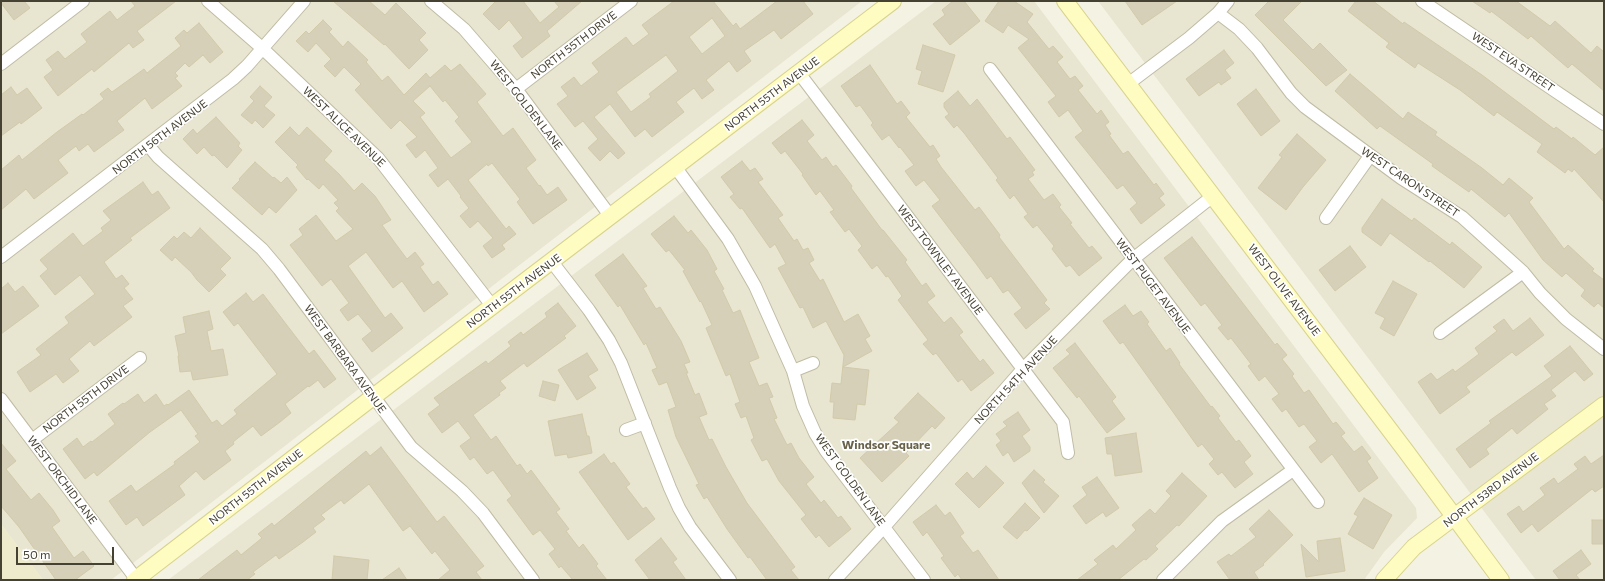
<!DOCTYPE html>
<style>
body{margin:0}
#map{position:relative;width:1605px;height:581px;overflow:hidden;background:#f4f2e3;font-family:Commissioner,sans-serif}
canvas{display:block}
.frame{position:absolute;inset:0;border:2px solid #464233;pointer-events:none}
.scale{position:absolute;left:16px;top:547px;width:98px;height:18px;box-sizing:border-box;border:2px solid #464233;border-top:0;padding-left:5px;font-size:12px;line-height:14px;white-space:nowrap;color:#464233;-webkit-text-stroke:3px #fff;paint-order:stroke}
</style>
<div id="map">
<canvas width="1605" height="581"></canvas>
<div class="frame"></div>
<div class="scale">50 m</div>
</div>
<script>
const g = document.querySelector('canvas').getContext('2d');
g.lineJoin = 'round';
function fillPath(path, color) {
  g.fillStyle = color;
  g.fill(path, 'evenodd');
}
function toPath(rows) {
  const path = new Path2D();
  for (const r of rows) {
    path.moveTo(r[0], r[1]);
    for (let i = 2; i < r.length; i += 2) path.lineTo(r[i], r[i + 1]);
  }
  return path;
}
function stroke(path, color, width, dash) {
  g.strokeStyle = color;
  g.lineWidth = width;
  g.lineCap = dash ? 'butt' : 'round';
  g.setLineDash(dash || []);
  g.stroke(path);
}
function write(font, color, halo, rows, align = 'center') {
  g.font = font + ' Commissioner,sans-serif';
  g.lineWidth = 3.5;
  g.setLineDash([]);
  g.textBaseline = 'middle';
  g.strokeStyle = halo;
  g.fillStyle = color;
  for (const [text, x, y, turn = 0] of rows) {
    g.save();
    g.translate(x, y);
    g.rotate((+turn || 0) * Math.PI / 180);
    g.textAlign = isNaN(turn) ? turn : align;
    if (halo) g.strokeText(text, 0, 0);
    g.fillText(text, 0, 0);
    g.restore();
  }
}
const residential = toPath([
 [1,1,862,1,111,580,43,580,1,524],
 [936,1,1034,1,1416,508,1417,518,1384,552,1364,580,168,580],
 [1098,1,1604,1,1604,580,1536,580]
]);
const education = toPath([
 [1,524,43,580,1,580]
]);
const building = toPath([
 [1,1,24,1,30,8,14,20,1,3,1,1],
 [131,1,176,1,137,31,144,40,133,48,129,43,94,72,92,69,58,96,44,77,53,70,46,60,58,51,65,59,87,42,81,34,110,11,117,20,135,6,131,1],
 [333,1,369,1,385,15,396,3,426,33,419,40,428,50,409,69,385,44,384,45,333,1],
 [496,1,523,1,540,23,559,7,554,1,582,1,547,31,550,36,522,58,513,46,523,38,509,20,499,30,483,14,496,1],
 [674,1,713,1,733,26,736,23,740,29,777,1,803,1,813,14,781,39,774,30,744,51,751,61,737,72,729,61,706,80,714,90,702,99,694,88,676,102,684,112,652,137,645,129,635,137,610,104,594,117,625,153,618,159,610,151,600,161,588,148,598,139,583,121,575,127,557,104,568,96,561,87,574,77,581,86,599,72,592,63,626,37,633,46,649,34,642,25,674,1],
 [712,18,725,36,702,54,689,37,712,18],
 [666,55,678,71,649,94,651,97,631,112,616,92,666,55],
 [953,1,964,1,980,21,950,45,933,24,945,15,942,10,953,1],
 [999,1,1014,1,1033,14,1027,22,1049,49,1053,46,1063,57,1057,62,1070,79,1075,76,1083,86,1078,90,1097,114,1101,110,1109,122,1105,125,1111,134,1109,135,1123,154,1128,151,1154,185,1156,183,1164,194,1159,198,1165,205,1141,224,1130,209,1137,203,1123,185,1117,189,1075,137,1083,131,1068,110,1059,117,1048,102,1056,96,1018,48,1029,39,1008,25,1003,33,985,21,999,1],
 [1125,1,1177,1,1142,25,1125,1],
 [1269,1,1302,1,1283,20,1313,50,1320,43,1347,70,1326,86,1255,15,1269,1],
 [1356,1,1373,1,1403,24,1404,22,1482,75,1554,129,1556,127,1572,139,1573,137,1595,155,1604,147,1604,202,1574,169,1572,172,1568,169,1565,173,1537,152,1542,144,1497,112,1494,116,1460,90,1418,63,1415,68,1386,47,1389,43,1348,11,1356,1],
 [1472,1,1516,1,1550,26,1555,21,1591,53,1597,46,1604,52,1604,91,1572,64,1568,68,1531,36,1528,39,1491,11,1490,13,1472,1],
 [323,20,332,29,329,32,343,47,348,41,368,60,366,62,382,81,388,76,404,95,426,73,430,78,445,65,451,71,460,64,486,94,477,102,503,136,513,128,536,160,526,168,539,186,540,185,547,195,558,187,567,200,533,224,517,202,520,199,492,163,488,166,487,164,468,180,506,229,509,226,516,234,502,245,505,249,492,258,483,246,493,238,478,221,470,228,460,216,469,208,460,197,461,196,448,179,438,187,429,175,438,168,425,150,416,158,406,145,417,137,400,120,391,129,355,90,361,84,344,67,335,77,324,66,331,59,316,43,308,52,296,41,306,31,309,34,323,20],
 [430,86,443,102,445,100,459,117,455,121,472,142,451,158,420,117,425,113,413,101,430,86],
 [199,23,223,52,210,63,203,55,189,67,185,63,175,73,178,76,175,78,182,86,152,109,145,98,117,121,124,130,94,152,88,144,79,151,76,146,58,160,68,173,34,199,26,189,1,210,1,170,19,155,22,160,57,132,82,114,83,115,104,99,100,94,108,88,112,92,144,69,147,73,181,46,175,38,184,30,187,33,199,23],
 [923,45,955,55,943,92,918,84,922,71,916,69,923,45],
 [1224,50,1234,63,1225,70,1231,78,1221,85,1219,82,1199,96,1186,79,1224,50],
 [870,65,897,104,901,101,910,113,906,117,930,147,933,145,940,156,936,159,941,167,975,210,979,207,1000,235,999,237,1047,300,1044,303,1050,309,1026,329,1014,314,1022,308,1008,290,1003,293,991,276,987,279,977,265,932,206,940,200,924,180,916,186,905,171,914,165,900,147,899,148,889,135,882,140,871,125,873,123,860,105,856,107,841,86,870,65],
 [1350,74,1403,119,1408,112,1437,132,1435,135,1482,168,1503,185,1509,178,1533,198,1529,202,1564,249,1568,245,1594,269,1592,271,1604,280,1604,308,1598,303,1594,307,1581,296,1585,290,1566,273,1562,277,1543,260,1509,213,1505,217,1471,189,1469,192,1432,166,1433,164,1380,126,1377,129,1335,91,1350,74],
 [260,86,272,97,264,106,275,115,263,128,255,120,252,124,241,115,254,101,250,97,260,86],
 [11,87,17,95,27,88,42,108,21,124,20,122,1,136,1,95,11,87],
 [1256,89,1280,121,1261,136,1237,104,1256,89],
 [958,91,970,106,977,99,1007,139,1010,137,1035,170,1032,172,1034,175,1028,179,1044,200,1053,194,1061,205,1059,207,1072,223,1070,224,1089,248,1092,246,1102,258,1079,276,1070,265,1066,267,1052,249,1054,246,1037,225,1033,228,1024,217,1028,214,1014,195,1010,199,996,180,998,178,964,133,957,125,954,128,945,117,949,114,944,107,944,103,958,91],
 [216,117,240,143,238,146,242,150,227,168,214,155,212,156,204,147,197,154,183,139,193,129,197,134,216,117],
 [802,120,814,135,807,141,822,160,826,157,833,167,836,165,852,186,851,188,882,230,883,230,907,260,905,262,922,286,926,283,935,296,927,302,944,323,951,317,963,332,959,335,980,362,983,359,994,373,971,391,962,379,958,382,936,353,933,355,923,344,928,340,898,300,902,296,888,276,886,277,877,265,872,269,858,250,862,246,849,229,845,232,830,212,834,210,820,191,816,195,802,175,803,174,785,151,781,154,772,143,802,120],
 [290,127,299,136,307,127,332,151,324,160,339,174,354,191,362,183,375,196,391,220,382,225,395,243,407,259,415,252,424,264,420,267,433,285,438,281,448,294,424,312,402,281,393,288,366,252,348,266,385,318,391,313,403,328,372,352,362,339,372,331,358,314,348,321,340,310,349,303,331,279,322,286,290,245,303,235,299,229,316,215,336,241,353,229,336,211,339,208,334,203,338,200,323,184,319,189,308,179,307,180,296,167,298,165,275,142,290,127],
 [1297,134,1326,160,1303,187,1286,210,1258,188,1282,157,1279,155,1297,134],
 [742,161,750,171,755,168,763,179,758,182,783,215,778,218,794,241,797,239,803,250,808,248,814,260,809,263,820,281,823,279,844,322,858,314,870,336,865,339,872,351,843,367,869,370,865,405,857,404,855,420,833,418,834,402,830,402,832,383,841,384,844,355,826,321,813,328,803,307,800,308,778,268,786,264,775,244,770,248,742,208,740,209,730,197,734,194,721,177,742,161],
 [255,162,273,178,274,177,281,183,287,177,297,190,276,213,269,207,262,215,232,188,240,180,239,179,255,162],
 [143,182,152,195,158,191,170,208,130,238,132,240,104,262,116,279,122,275,129,284,124,288,133,299,123,306,132,317,94,346,90,341,69,359,79,371,63,383,56,374,30,392,17,372,41,355,36,349,69,323,65,317,95,294,80,275,55,295,40,276,48,269,40,260,73,233,83,246,103,231,101,228,111,220,103,211,143,182],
 [1382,199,1412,221,1414,218,1450,245,1452,242,1482,267,1464,288,1430,261,1429,262,1390,233,1381,246,1362,232,1362,228,1382,199],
 [674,216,688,233,691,230,707,250,717,269,714,271,724,289,722,290,733,313,740,310,759,358,749,362,759,386,767,383,773,397,769,398,777,418,774,419,787,445,791,443,799,458,814,477,806,484,821,503,824,500,838,518,841,516,851,529,829,547,819,535,816,538,801,519,806,515,779,481,767,459,762,461,751,440,754,438,746,416,741,418,735,404,740,402,730,374,726,376,706,328,712,325,701,301,700,302,683,271,685,270,669,250,666,252,651,234,674,216],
 [200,228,231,258,220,269,226,275,209,292,197,280,191,272,175,257,172,261,160,250,174,236,177,239,184,232,191,238,200,228],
 [1192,237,1275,345,1277,343,1287,355,1282,359,1294,374,1292,376,1304,393,1309,390,1333,424,1336,422,1345,433,1341,436,1354,452,1362,446,1371,458,1367,461,1378,478,1359,492,1332,454,1321,463,1309,447,1317,441,1304,424,1299,427,1286,409,1282,412,1272,399,1279,394,1265,376,1259,381,1248,366,1251,364,1231,338,1228,340,1218,328,1222,325,1205,303,1201,306,1164,258,1192,237],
 [1350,246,1366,267,1335,291,1319,270,1350,246],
 [623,254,647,286,643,288,656,309,660,307,681,341,690,362,684,364,688,373,686,373,695,395,699,393,707,414,699,417,709,440,712,439,726,467,747,503,795,567,791,570,799,580,767,580,750,557,748,558,727,529,707,497,704,499,696,485,699,484,676,437,668,410,676,407,667,382,659,385,652,370,657,368,646,343,644,345,620,305,618,307,595,275,623,254],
 [1393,281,1417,294,1394,336,1380,328,1385,318,1375,313,1393,281],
 [8,283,15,292,23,286,39,306,1,334,1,289,8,283],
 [246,293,253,302,263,294,309,354,314,350,336,379,324,388,318,380,309,387,308,386,285,404,291,413,280,422,261,436,253,426,233,442,234,444,225,451,231,460,204,480,196,471,179,486,185,495,143,526,137,517,126,525,109,501,131,485,136,492,175,464,174,462,200,442,195,436,198,434,181,410,150,432,97,476,94,472,85,479,63,449,77,438,83,447,91,441,92,442,115,424,108,414,123,403,124,404,138,394,144,403,156,394,164,406,167,404,168,405,189,390,212,423,217,420,222,426,237,414,234,410,277,374,238,323,234,326,223,312,246,293],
 [558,303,576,326,564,336,566,338,527,367,524,363,500,381,506,388,499,393,500,395,473,415,491,440,496,436,517,466,520,464,527,474,531,470,560,509,556,512,569,529,566,531,579,548,583,544,598,564,596,566,607,580,573,580,561,566,559,568,549,554,555,549,540,530,533,535,507,500,512,496,493,470,487,474,474,457,470,460,460,446,471,438,458,421,442,433,428,414,440,405,434,398,486,361,488,364,511,346,508,342,521,332,523,335,547,317,545,313,558,303],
 [1125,305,1133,316,1141,311,1149,322,1147,324,1166,351,1170,348,1180,363,1179,364,1211,407,1212,406,1220,416,1218,418,1236,442,1239,440,1251,456,1244,462,1253,474,1235,488,1222,472,1218,475,1209,464,1214,459,1202,444,1198,447,1123,342,1120,344,1103,321,1125,305],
 [209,311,213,329,207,331,211,351,223,349,228,375,193,380,191,371,180,372,178,356,179,356,175,336,186,333,183,317,209,311],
 [1530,318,1544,335,1516,356,1512,352,1466,387,1470,392,1440,414,1418,382,1431,373,1437,380,1453,369,1455,372,1479,354,1475,348,1497,331,1493,327,1504,319,1513,331,1530,318],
 [1075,343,1116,397,1112,401,1125,419,1107,433,1079,396,1077,398,1053,368,1070,354,1066,350,1075,343],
 [1570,346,1593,374,1584,381,1575,371,1551,390,1556,396,1544,404,1548,409,1517,434,1512,428,1486,449,1489,454,1470,468,1456,449,1491,423,1489,421,1552,376,1544,366,1570,346],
 [587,353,598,370,588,376,596,388,577,400,558,370,587,353],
 [543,381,559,385,555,401,539,396,543,381],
 [918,393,945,418,935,429,932,426,906,453,909,456,882,482,860,458,899,422,894,418,918,393],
 [1018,412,1030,430,1022,436,1030,447,1030,451,1014,462,1008,452,1003,456,996,445,1001,441,996,434,1007,426,1003,422,1018,412],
 [582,414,587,436,589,436,592,453,568,458,567,454,555,456,548,421,582,414],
 [1136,433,1142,472,1115,476,1112,454,1107,454,1105,438,1136,433],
 [1,443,16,461,6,469,31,500,39,493,53,510,60,521,52,527,74,558,83,551,94,566,75,580,56,580,19,527,1,506,1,443],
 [381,447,437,522,444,516,484,566,476,572,482,580,438,580,450,570,435,551,432,554,410,526,403,531,369,484,344,504,341,500,321,515,325,519,313,528,316,532,303,542,279,559,276,555,253,572,255,574,247,580,198,580,237,550,241,555,262,538,258,534,272,523,274,526,366,451,370,456,381,447],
 [604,454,611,464,614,462,630,484,626,487,643,509,646,507,655,519,628,540,579,472,604,454],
 [1604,455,1604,486,1595,492,1592,489,1538,532,1532,524,1521,533,1507,514,1519,506,1523,512,1545,495,1540,488,1554,478,1558,484,1578,469,1574,464,1585,456,1591,464,1604,455],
 [986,466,1004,483,979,508,955,484,967,472,973,479,986,466],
 [1034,470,1045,480,1043,482,1059,496,1044,513,1022,483,1034,470],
 [1182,473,1207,496,1179,526,1177,525,1155,546,1158,549,1146,560,1144,559,1118,580,1077,580,1098,564,1094,560,1113,545,1116,549,1136,530,1132,525,1150,509,1155,514,1171,496,1166,491,1182,473],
 [1097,477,1119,508,1106,517,1103,512,1086,524,1073,506,1087,495,1082,487,1097,477],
 [1364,498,1392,515,1373,549,1348,534,1358,516,1354,514,1364,498],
 [1025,503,1040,518,1027,531,1025,530,1017,539,1003,527,1025,503],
 [936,505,945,516,950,512,964,533,960,536,973,553,978,550,999,580,962,580,958,574,955,577,941,558,944,556,927,532,923,536,913,522,936,505],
 [1269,510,1293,535,1263,564,1264,565,1254,572,1259,580,1230,580,1217,562,1229,554,1231,556,1256,537,1249,529,1269,510],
 [1592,520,1604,520,1604,544,1592,544,1592,520],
 [661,538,677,559,673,562,686,580,650,580,635,560,661,538],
 [1340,538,1345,571,1306,577,1301,544,1319,562,1317,541,1340,538],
 [1581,550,1591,564,1576,575,1580,580,1560,580,1553,571,1581,550],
 [334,556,369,560,367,580,332,580,334,556],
 [399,568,407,580,382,580,399,568]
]);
const street = toPath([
 [208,1,262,48,378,158,493,307],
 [431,1,464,29,516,89,611,217],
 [1422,1,1604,124],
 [1218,13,1239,29,1257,48,1291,93,1305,107,1401,178,1462,217,1523,272,1540,293,1566,319,1604,349],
 [1,64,83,1],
 [990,69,1318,502],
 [799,73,1063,422,1068,453],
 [1128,84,1189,38,1218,13,1228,1],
 [516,89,631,1],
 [148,145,158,157,262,249,279,269,411,447,462,491,483,513,533,580],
 [676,168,728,239,755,286,793,371,803,406,815,433,826,451,924,580],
 [1326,218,1370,156],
 [1,257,233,79,247,66,304,1],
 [552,262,589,310,609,340,621,363,670,488,679,508,690,527,730,580],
 [1440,333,1523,272],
 [793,371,813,363],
 [1,399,137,580],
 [626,430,645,423],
 [32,440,140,358],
 [835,580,884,527,1023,369,1133,259,1213,196],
 [1163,580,1222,521,1293,470]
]);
const secondary = toPath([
 [1065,1,1405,450,1501,580],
 [135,580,373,397,893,1],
 [1384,580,1414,547,1604,405]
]);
const streetNames = [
 ["NORTH 55TH DRIVE",574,45,-37],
 ["WEST EVA STREET",1513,62,34],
 ["NORTH 55TH AVENUE",772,94,-37],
 ["WEST GOLDEN LANE",526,105,52],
 ["WEST ALICE AVENUE",344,127,44],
 ["NORTH 56TH AVENUE",160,137,-37],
 ["WEST CARON STREET",1410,182,34],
 ["WEST TOWNLEY AVENUE",940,260,53],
 ["WEST PUGET AVENUE",1153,286,53],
 ["WEST OLIVE AVENUE",1284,290,53],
 ["NORTH 55TH AVENUE",514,291,-37],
 ["WEST BARBARA AVENUE",345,359,54],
 ["NORTH 54TH AVENUE",1016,380,-47],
 ["NORTH 55TH DRIVE",86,399,-37],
 ["WEST ORCHID LANE",62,480,53],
 ["WEST GOLDEN LANE",850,480,54],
 ["NORTH 55TH AVENUE",256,487,-38],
 ["NORTH 53RD AVENUE",1491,490,-37]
];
const neighbourhoodNames = [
 ["Windsor Square",886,445]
];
fillPath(residential, '#e8e5d1');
fillPath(education, '#eeebcc');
fillPath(building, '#d6d0b8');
stroke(building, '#d2caaa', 1);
stroke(street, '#c0bca5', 14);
stroke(secondary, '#d8d38e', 18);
stroke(street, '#fff', 12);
stroke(secondary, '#fffcc2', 16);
write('11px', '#464233', '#fff', streetNames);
write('bold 12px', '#6a6349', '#fff', neighbourhoodNames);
</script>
